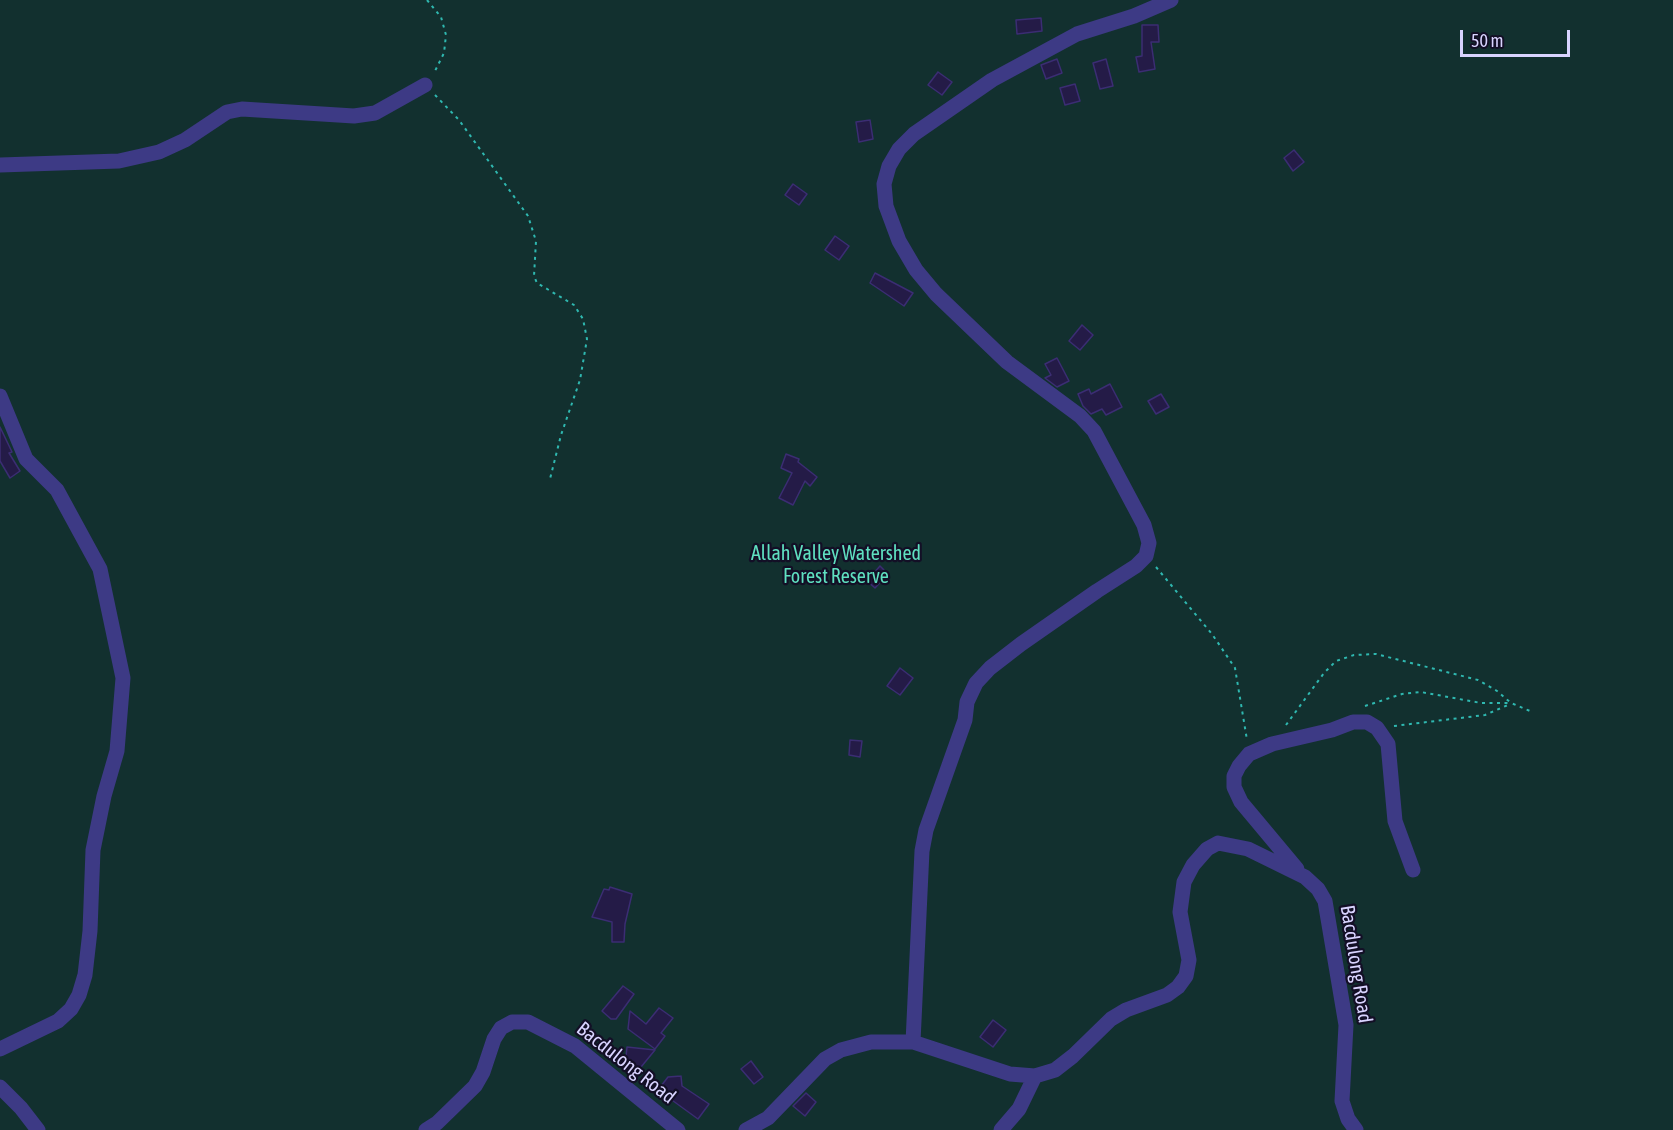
<!DOCTYPE html>
<style>
body{margin:0}
#map{position:relative;width:1673px;height:1130px;overflow:hidden;background:#130f26;font-family:"Asap Condensed",sans-serif}
canvas{display:block}
.scale{position:absolute;left:1460px;top:30px;width:110px;height:27px;box-sizing:border-box;border:3px solid #d9d4ff;border-top:0;padding-left:8px;font-size:18px;line-height:21px;white-space:nowrap;color:#d9d4ff;-webkit-text-stroke:4px #130f26;paint-order:stroke}
</style>
<div id="map">
<canvas width="1673" height="1130"></canvas>
<div class="scale">50 m</div>
</div>
<script>
const g = document.querySelector('canvas').getContext('2d');
g.lineJoin = 'round';
function fillPath(path, color) {
  g.fillStyle = color;
  g.fill(path, 'evenodd');
}
function toPath(rows) {
  const path = new Path2D();
  for (const r of rows) {
    path.moveTo(r[0], r[1]);
    for (let i = 2; i < r.length; i += 2) path.lineTo(r[i], r[i + 1]);
  }
  return path;
}
function stroke(path, color, width, dash) {
  g.strokeStyle = color;
  g.lineWidth = width;
  g.lineCap = dash ? 'butt' : 'round';
  g.setLineDash(dash || []);
  g.stroke(path);
}
function write(font, color, halo, rows, align = 'center') {
  g.font = font + ' "Asap Condensed",sans-serif';
  g.lineWidth = 4.5;
  g.setLineDash([]);
  g.textBaseline = 'middle';
  g.strokeStyle = halo;
  g.fillStyle = color;
  for (const [text, x, y, turn = 0] of rows) {
    g.save();
    g.translate(x, y);
    g.rotate((+turn || 0) * Math.PI / 180);
    g.textAlign = isNaN(turn) ? turn : align;
    if (halo) g.strokeText(text, 0, 0);
    g.fillText(text, 0, 0);
    g.restore();
  }
}
const green = toPath([
 [0,0,1673,0,1673,1130,0,1130]
]);
const building = toPath([
 [1041,18,1042,31,1017,34,1016,20,1041,18],
 [1142,25,1158,25,1159,42,1151,42,1155,69,1139,72,1136,57,1142,56,1142,25],
 [1057,59,1062,73,1046,79,1041,65,1057,59],
 [1106,59,1113,86,1100,89,1093,63,1106,59],
 [938,72,952,82,942,95,928,85,938,72],
 [1075,84,1080,101,1065,105,1060,88,1075,84],
 [870,120,873,139,859,142,856,122,870,120],
 [1294,150,1304,162,1293,171,1284,158,1294,150],
 [793,184,807,194,799,205,785,195,793,184],
 [835,236,849,246,839,260,825,250,835,236],
 [875,273,913,293,904,306,870,283,875,273],
 [1082,325,1093,335,1080,350,1069,341,1082,325],
 [1057,358,1069,381,1057,387,1045,378,1051,375,1045,364,1057,358],
 [1110,384,1122,407,1106,415,1102,409,1091,414,1083,406,1078,394,1089,389,1091,394,1110,384],
 [1161,394,1169,407,1156,414,1148,401,1161,394],
 [0,427,12,452,9,453,20,471,10,478,0,461,0,427],
 [786,454,799,459,798,462,817,477,810,486,805,481,793,505,779,498,792,473,781,468,786,454],
 [880,566,888,574,875,588,867,581,880,566],
 [900,668,913,678,900,695,887,686,900,668],
 [850,740,862,741,860,757,849,755,850,740],
 [610,887,632,894,625,924,624,942,612,942,612,922,592,917,604,889,609,890,610,887],
 [623,986,634,994,616,1019,611,1019,602,1011,623,986],
 [659,1008,673,1018,661,1033,665,1036,655,1049,628,1029,630,1011,646,1024,659,1008],
 [993,1020,1006,1030,993,1047,980,1037,993,1020],
 [627,1047,655,1050,641,1067,625,1066,627,1047],
 [751,1061,763,1077,754,1084,741,1069,751,1061],
 [681,1076,682,1086,709,1104,698,1119,658,1090,668,1077,681,1076],
 [806,1093,816,1102,805,1116,793,1106,806,1093]
]);
const path = toPath([
 [427,0,441,17,446,35,444,53,434,73],
 [435,95,459,120,528,216,536,241,534,276,537,283,574,305,583,319,587,339,580,380,561,435,550,479],
 [1156,567,1212,634,1235,668,1247,740],
 [1365,706,1402,694,1421,692,1481,703,1510,703],
 [1286,725,1324,673,1336,661,1354,655,1376,654,1478,680,1497,691,1511,703,1530,711],
 [1394,726,1485,715,1508,705]
]);
const minor = toPath([
 [0,165,119,161,159,152,185,140,227,112,242,109,354,116,375,113,425,85],
 [0,396,26,459,57,490,100,569,123,678,117,751,104,796,93,850,90,931,85,975,79,995,71,1009,58,1021,0,1049],
 [1297,869,1241,802,1234,787,1234,776,1239,766,1249,754,1272,744,1332,730,1353,722,1367,722,1377,728,1388,744,1395,821,1413,870],
 [913,1042,922,851,926,830,965,720,967,702,976,683,990,668,1021,644,1097,591,1136,566,1146,556,1149,543,1144,525,1094,431,1080,416,1007,362,936,294,916,270,899,241,886,206,884,184,889,166,899,149,914,134,992,80,1077,34,1134,16,1171,0],
 [0,1087,21,1108,38,1130],
 [426,1130,437,1123,475,1086,483,1072,494,1039,501,1028,512,1022,528,1022,575,1046,678,1130],
 [746,1130,768,1118,825,1059,841,1050,871,1042,913,1042,1010,1074,1035,1076,1055,1070,1073,1056,1111,1019,1126,1010,1167,995,1178,987,1186,976,1189,960,1180,912,1184,882,1193,865,1207,849,1218,843,1248,849,1305,877,1318,889,1325,901,1346,1025,1342,1101,1348,1119,1356,1130],
 [1001,1130,1019,1109,1035,1076]
]);
const parkNames = [
 ["Allah Valley Watershed",836,554],
 ["Forest Reserve",836,577]
];
const streetNames = [
 ["Bacdulong Road",1356,964,81],
 ["Bacdulong Road",626,1063,38]
];
fillPath(green, '#12302f');
fillPath(building, '#241b47');
stroke(building, '#3b2d73', 1.5);
stroke(path, '#2fb8b0', 2, [3, 4.5]);
stroke(minor, '#3d3a85', 15);
write('20px', '#5fe0c0', '#130f26', parkNames);
write('20px', '#d9d4ff', '#130f26', streetNames);
</script>
